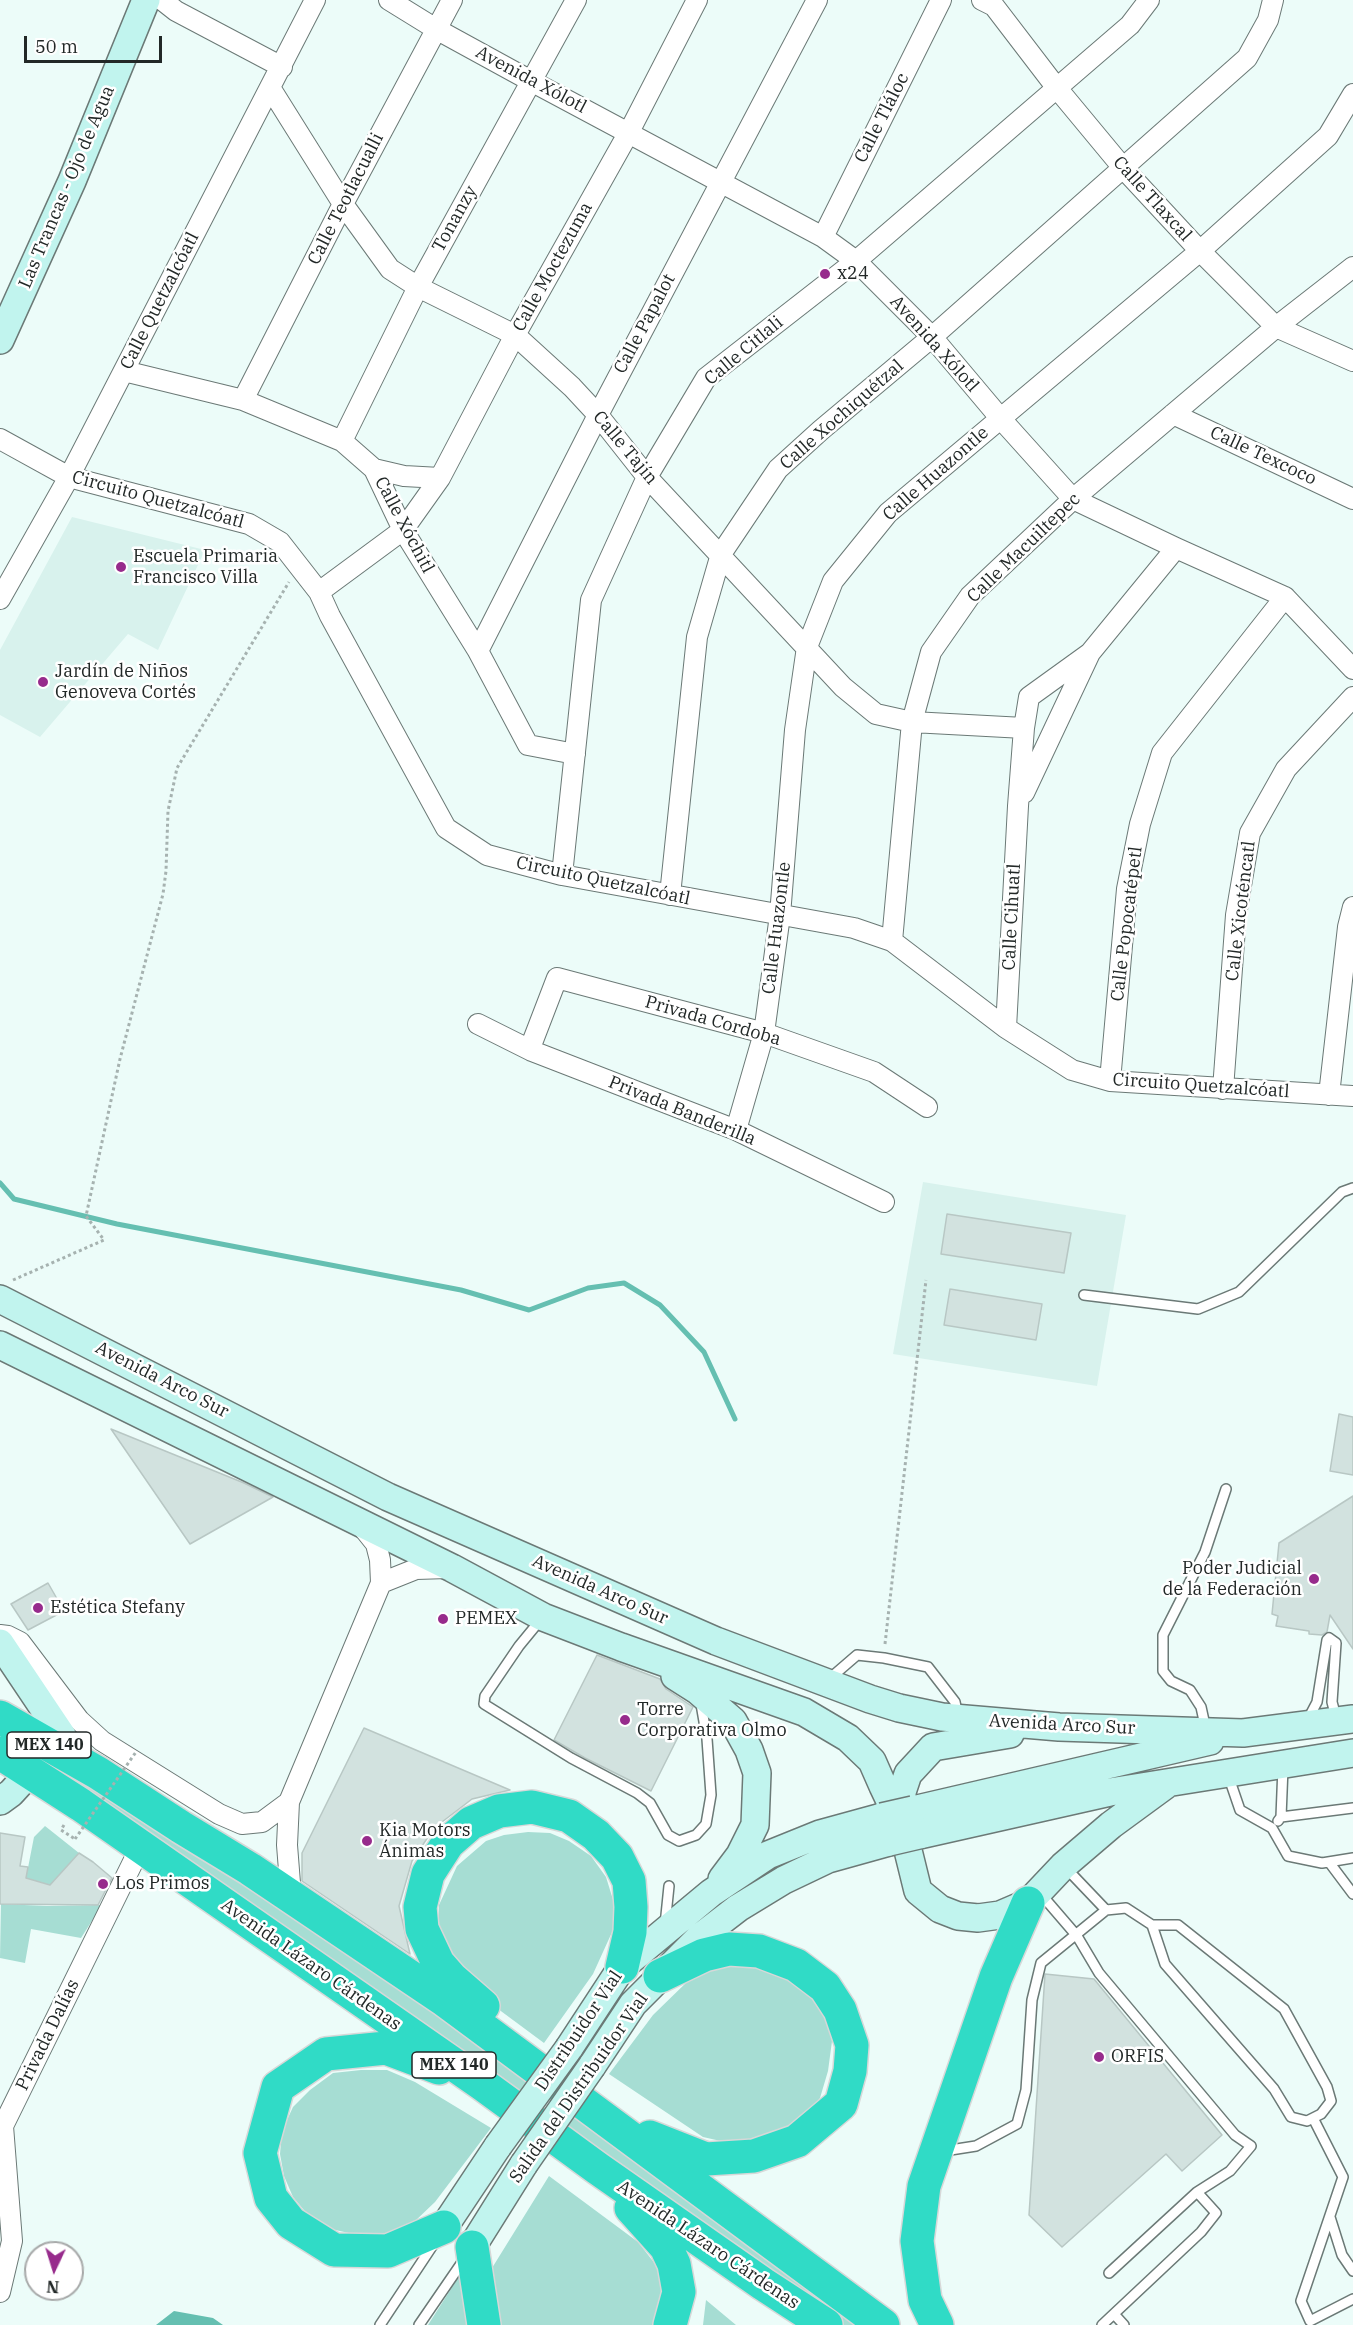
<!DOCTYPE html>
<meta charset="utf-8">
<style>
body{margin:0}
#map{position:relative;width:1353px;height:2325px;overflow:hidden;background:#ecfcf9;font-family:"IBM Plex Serif",serif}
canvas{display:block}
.north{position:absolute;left:24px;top:2241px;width:60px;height:60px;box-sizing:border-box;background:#fff;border:2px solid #a7a9a9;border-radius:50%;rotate:184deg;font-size:16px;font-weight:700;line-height:24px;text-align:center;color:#222827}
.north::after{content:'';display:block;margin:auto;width:21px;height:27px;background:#972b8c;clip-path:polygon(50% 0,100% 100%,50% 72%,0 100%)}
.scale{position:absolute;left:24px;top:36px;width:138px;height:27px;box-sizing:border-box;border:3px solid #222827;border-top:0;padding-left:8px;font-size:18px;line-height:21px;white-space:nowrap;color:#222827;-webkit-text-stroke:4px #fff;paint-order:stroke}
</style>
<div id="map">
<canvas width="1353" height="2325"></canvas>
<div class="north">N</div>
<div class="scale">50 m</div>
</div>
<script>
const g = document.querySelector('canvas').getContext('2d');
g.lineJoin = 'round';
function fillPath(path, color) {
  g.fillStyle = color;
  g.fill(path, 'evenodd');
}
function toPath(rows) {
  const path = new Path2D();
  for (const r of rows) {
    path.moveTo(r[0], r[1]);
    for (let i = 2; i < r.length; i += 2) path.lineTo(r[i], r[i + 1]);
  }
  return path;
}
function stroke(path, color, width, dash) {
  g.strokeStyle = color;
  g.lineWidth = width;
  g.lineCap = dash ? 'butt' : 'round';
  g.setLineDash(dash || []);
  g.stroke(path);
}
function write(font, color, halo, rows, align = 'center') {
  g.font = font + ' "IBM Plex Serif",serif';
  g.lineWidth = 5;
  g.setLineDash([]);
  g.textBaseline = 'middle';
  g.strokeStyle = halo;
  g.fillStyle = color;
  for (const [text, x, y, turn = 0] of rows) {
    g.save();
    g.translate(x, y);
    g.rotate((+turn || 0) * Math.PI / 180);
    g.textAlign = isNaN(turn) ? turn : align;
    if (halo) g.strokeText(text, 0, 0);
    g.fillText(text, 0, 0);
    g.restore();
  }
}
const built = toPath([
 [72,517,205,550,158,650,128,634,40,737,0,715,0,650],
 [923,1182,1126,1215,1097,1386,893,1354]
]);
const green = toPath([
 [0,1714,539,2078,519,2105,0,1763],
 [45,1826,79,1853,50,1885,26,1878,34,1837],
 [528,1832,550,1833,569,1841,591,1856,606,1877,614,1903,613,1930,593,1974,544,2043,459,1980,438,1928,439,1905,457,1866,486,1841,504,1835],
 [1,1904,47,1906,102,1905,81,1938,31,1929,25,1963,0,1958],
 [752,1962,805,1987,825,2013,832,2041,828,2071,820,2098,806,2119,760,2143,725,2142,703,2137,609,2074,653,2015,691,1978,724,1963],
 [361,2070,387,2070,415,2082,491,2128,435,2202,413,2223,387,2233,358,2235,331,2229,308,2215,293,2197,284,2176,280,2154,282,2131,293,2107,310,2090,333,2073],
 [572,2104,868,2325,821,2325,556,2128],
 [549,2176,638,2242,656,2265,663,2291,660,2325,494,2325,488,2290,492,2268],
 [463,2270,467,2325,428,2325],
 [706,2300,736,2325,703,2325]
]);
const water = toPath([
 [174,2311,213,2318,223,2325,156,2325]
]);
const stream = toPath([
 [0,1183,14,1199,117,1224,461,1290,529,1310,588,1288,624,1283,660,1305,704,1352,735,1419]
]);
const building = toPath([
 [947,1214,1071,1233,1064,1273,941,1254,947,1214],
 [950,1289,1042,1304,1036,1340,944,1325,950,1289],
 [1339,1414,1353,1417,1353,1475,1330,1471,1339,1414],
 [111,1429,244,1483,273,1497,190,1544,111,1429],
 [1353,1496,1353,1649,1330,1615,1327,1632,1322,1635,1309,1634,1309,1631,1276,1626,1278,1616,1272,1614,1279,1543,1353,1496],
 [48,1583,64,1611,28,1630,11,1604,48,1583],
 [597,1655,660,1679,666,1689,693,1707,651,1791,585,1758,554,1740,597,1655],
 [364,1728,510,1790,472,1799,459,1809,434,1828,412,1861,399,1906,410,1954,302,1881,302,1853,364,1728],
 [0,1833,25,1837,20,1866,28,1867,26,1878,50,1885,79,1853,93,1862,112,1878,98,1905,0,1904,0,1833],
 [1045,1974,1094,1979,1222,2135,1182,2171,1166,2154,1062,2247,1029,2215,1045,1974]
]);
const path = toPath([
 [13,1280,104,1240,86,1216,120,1059,163,894,166,871,168,811,177,768,289,582],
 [885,1644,926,1280],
 [64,1825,61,1830,75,1839]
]);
const lane = toPath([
 [1084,1295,1198,1309,1239,1292,1342,1192,1353,1188],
 [542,1618,519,1646,485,1696,484,1704,571,1758,637,1793,650,1803,668,1835,679,1841,696,1835,706,1824,711,1795,707,1739,701,1704],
 [828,1680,857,1655,884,1658,928,1667,955,1702,958,1716],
 [1307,1721,1317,1702,1327,1640,1329,1638,1336,1643,1332,1702,1336,1717],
 [1206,1730,1201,1707,1190,1690,1171,1681,1163,1671,1163,1635,1205,1552,1226,1489],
 [1228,1775,1240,1810,1272,1828,1288,1856,1322,1863,1353,1858],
 [1281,1817,1353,1808],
 [1278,1821,1281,1817,1283,1767],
 [1329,1862,1353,1894],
 [1065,1867,1106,1910],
 [1040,1893,1077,1936,1099,1973,1235,2135,1251,2146,1230,2171,1197,2192],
 [665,1925,669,1886],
 [1313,2118,1343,2177,1301,2301,1310,2321,1353,2299],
 [944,2151,976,2146,1017,2124,1026,2090,1032,2000,1041,1963,1106,1910,1126,1908,1152,1925,1178,1925,1284,2009,1327,2087,1331,2101,1321,2114,1307,2121,1291,2117,1274,2089,1165,1964,1152,1925],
 [1330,2217,1342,2255,1353,2271],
 [1114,2314,1124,2325],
 [380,2325,435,2242],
 [419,2325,465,2258],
 [1102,2325,1201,2232,1216,2213,1197,2192,1109,2273]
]);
const street = toPath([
 [162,0,176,11,282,67],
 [389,0,436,29,531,81,823,237,856,261,932,337,1001,419,1073,499,1176,548,1285,597,1353,669],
 [982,0,994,6,1056,87,1124,169,1200,251,1276,327,1353,361],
 [271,89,343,204,390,269,418,287,515,335,572,387,598,415,647,477,843,687,876,714,912,722,1024,728],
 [823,237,941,0],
 [124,371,243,400,342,441,374,469,403,530,478,651,528,745,575,754],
 [243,400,343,204,452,0],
 [1173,414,1353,499],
 [0,439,69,477,249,524,280,542,319,592,330,616,446,828,487,855,562,875,854,928,892,941,1006,1028,1072,1070,1110,1081,1353,1096],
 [342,441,418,287,576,0],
 [374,469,404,476,440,478],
 [319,592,403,530,440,478,515,335,629,132,697,0],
 [0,599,69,477,315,0],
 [478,651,598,415,817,0],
 [1024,793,1090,653,1176,548],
 [562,875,591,600,647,477,706,378,856,261,1130,25,1149,0],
 [670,895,697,637,721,554,778,469,821,430,932,337,1247,58,1268,20,1273,0],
 [892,941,912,722,931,652,970,596,1073,499,1276,327,1353,267],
 [478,1024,532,1051,736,1130,884,1202],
 [1006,1028,1018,806,1024,728,1029,697,1090,653],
 [532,1051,532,1043,557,978,764,1033,874,1072,927,1107],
 [1110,1081,1127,889,1140,824,1162,753,1285,597],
 [1223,1089,1236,915,1250,833,1286,769,1353,697],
 [1329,1095,1348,927,1353,907],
 [736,1130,764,1033,780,915,795,730,807,647,833,581,888,513,1200,251,1328,136,1353,94],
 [381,1583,416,1569,448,1568],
 [0,1635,8,1636,20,1642,79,1720,102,1741,219,1814,242,1824,262,1822,289,1802],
 [290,1883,287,1845,289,1802,381,1583,380,1560,376,1544,360,1524],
 [0,2292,12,2241,3,2126,135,1858]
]);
const secondary = toPath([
 [0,340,72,181,146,0],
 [0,1299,388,1497,716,1641,870,1699,899,1708,942,1717,1059,1727,1243,1733,1353,1719],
 [0,1345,452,1568,543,1617,621,1647,804,1712,848,1738,872,1761,883,1786,902,1826,918,1891,940,1909,958,1916,978,1918,1000,1915,1028,1903,1063,1866,1111,1825,1167,1784],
 [0,1643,63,1737],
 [675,1676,697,1690,733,1721,749,1750,757,1773,755,1825,740,1855,722,1879],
 [0,1801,11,1793,22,1781],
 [913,1810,1210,1741],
 [902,1820,902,1792,908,1774,933,1747,1010,1734],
 [919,1835,1110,1792,1353,1753],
 [569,2048,622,1967,711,1893,768,1855,820,1834,882,1817],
 [592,2066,633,2004,699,1938,738,1908,784,1880,828,1859,889,1842],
 [444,2227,498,2146],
 [472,2247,524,2164]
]);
const highway = toPath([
 [0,1717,98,1773,181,1827,250,1869,443,1999,883,2325],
 [0,1753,81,1805,482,2084,597,2168,763,2284,826,2325],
 [483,2006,452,1979,438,1963,422,1929,420,1907,428,1874,448,1843,471,1823,499,1811,532,1807,569,1816,596,1835,617,1857,629,1881,631,1907,630,1932,622,1967],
 [439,2068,386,2048,326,2054,278,2087,260,2153,271,2198,291,2223,334,2250,388,2251,444,2227],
 [650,2137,706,2159,754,2156,797,2141,841,2104,850,2071,852,2045,840,2010,825,1987,796,1965,759,1951,729,1949,704,1955,660,1976],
 [631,2208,666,2247,674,2264,679,2292,670,2325],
 [472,2247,484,2325],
 [937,2325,925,2300,917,2241,924,2186,996,1977,1028,1903]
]);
const pathBridge = toPath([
 [75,1839,136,1752]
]);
const secondaryBridge = toPath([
 [882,1817,913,1810],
 [889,1842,919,1835],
 [498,2146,569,2048],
 [524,2164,592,2066]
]);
const markers = [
 [825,274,6,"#972b8c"],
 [121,567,6,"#972b8c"],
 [43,682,6,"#972b8c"],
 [1314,1579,6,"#972b8c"],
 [38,1608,6,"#972b8c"],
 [443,1619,6,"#972b8c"],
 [625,1720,6,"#972b8c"],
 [367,1841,6,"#972b8c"],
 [103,1884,6,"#972b8c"],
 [1099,2057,6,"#972b8c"]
];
const shields = [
 [49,1745,84],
 [454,2065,84]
];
const shieldNames = [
 ["MEX 140",49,1745],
 ["MEX 140",454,2065]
];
const streetNames = [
 ["Avenida Xólotl",531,80,28],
 ["Calle Tláloc",882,118,-63],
 ["Las Trancas - Ojo de Agua",67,187,-67],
 ["Calle Teotlacualli",346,199,-63],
 ["Calle Tlaxcal",1152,199,48],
 ["Tonanzy",455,219,-61],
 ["Calle Moctezuma",553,267,-61],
 ["Calle Quetzalcóatl",160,301,-63],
 ["Calle Papalot",645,324,-62],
 ["Avenida Xólotl",934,344,48],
 ["Calle Citlali",744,351,-40],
 ["Calle Xochiquétzal",842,415,-41],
 ["Calle Tajín",625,448,50],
 ["Calle Texcoco",1263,456,25],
 ["Calle Huazontle",936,474,-41],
 ["Circuito Quetzalcóatl",158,500,15],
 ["Calle Xóchitl",404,525,62],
 ["Calle Macuiltepec",1024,548,-44],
 ["Circuito Quetzalcóatl",603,881,12],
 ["Calle Xicoténcatl",1241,911,-83],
 ["Calle Cihuatl",1012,917,-87],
 ["Calle Popocatépetl",1127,924,-83],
 ["Calle Huazontle",777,928,-83],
 ["Privada Cordoba",713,1021,16],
 ["Circuito Quetzalcóatl",1201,1086,4],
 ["Privada Banderilla",682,1111,22],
 ["Avenida Arco Sur",162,1380,27],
 ["Avenida Arco Sur",600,1590,24],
 ["Avenida Arco Sur",1062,1725,3],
 ["Avenida Lázaro Cárdenas",311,1965,35],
 ["Distribuidor Vial",579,2031,-56],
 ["Privada Dalías",48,2035,-64],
 ["Salida del Distribuidor Vial",579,2088,-55],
 ["Avenida Lázaro Cárdenas",708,2245,34]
];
const poiNames = [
 ["x24",837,274],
 ["Escuela Primaria",133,557],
 ["Francisco Villa",133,578],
 ["Jardín de Niños",55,672],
 ["Genoveva Cortés",55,693],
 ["Poder Judicial",1302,1569,"right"],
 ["de la Federación",1302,1590,"right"],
 ["Estética Stefany",50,1608],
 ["PEMEX",455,1619],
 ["Torre",637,1710],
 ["Corporativa Olmo",637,1731],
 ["Kia Motors",379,1831],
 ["Ánimas",379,1852],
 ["Los Primos",115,1884],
 ["ORFIS",1111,2057]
];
fillPath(built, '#d8f2ed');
fillPath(green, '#a6ddd3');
fillPath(water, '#65bfb1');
stroke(stream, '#65bfb1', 5);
fillPath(building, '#d2e2df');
stroke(building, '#b8c7c4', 1.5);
stroke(lane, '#6b7976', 12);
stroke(street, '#6b7976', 22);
stroke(secondary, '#6b7976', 30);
stroke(highway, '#d7d8d8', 36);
stroke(path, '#a6b2b0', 3, [3, 3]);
stroke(lane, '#fff', 9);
stroke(street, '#fff', 20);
stroke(secondary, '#c1f4ee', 27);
stroke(highway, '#30dbc6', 33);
stroke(secondaryBridge, '#6b7976', 30, []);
stroke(pathBridge, '#a6b2b0', 3, [3, 3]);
stroke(secondaryBridge, '#c1f4ee', 27);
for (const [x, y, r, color] of markers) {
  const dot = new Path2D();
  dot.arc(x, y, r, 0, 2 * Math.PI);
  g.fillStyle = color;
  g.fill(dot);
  stroke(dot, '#fff', 2);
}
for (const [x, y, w] of shields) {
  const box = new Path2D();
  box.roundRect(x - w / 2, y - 13, w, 26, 4.5);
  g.fillStyle = '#fff';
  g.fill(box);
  stroke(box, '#222827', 1.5);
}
write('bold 16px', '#222827', null, shieldNames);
write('18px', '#222827', '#fff', streetNames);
write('18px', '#222827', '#fff', poiNames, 'left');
</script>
